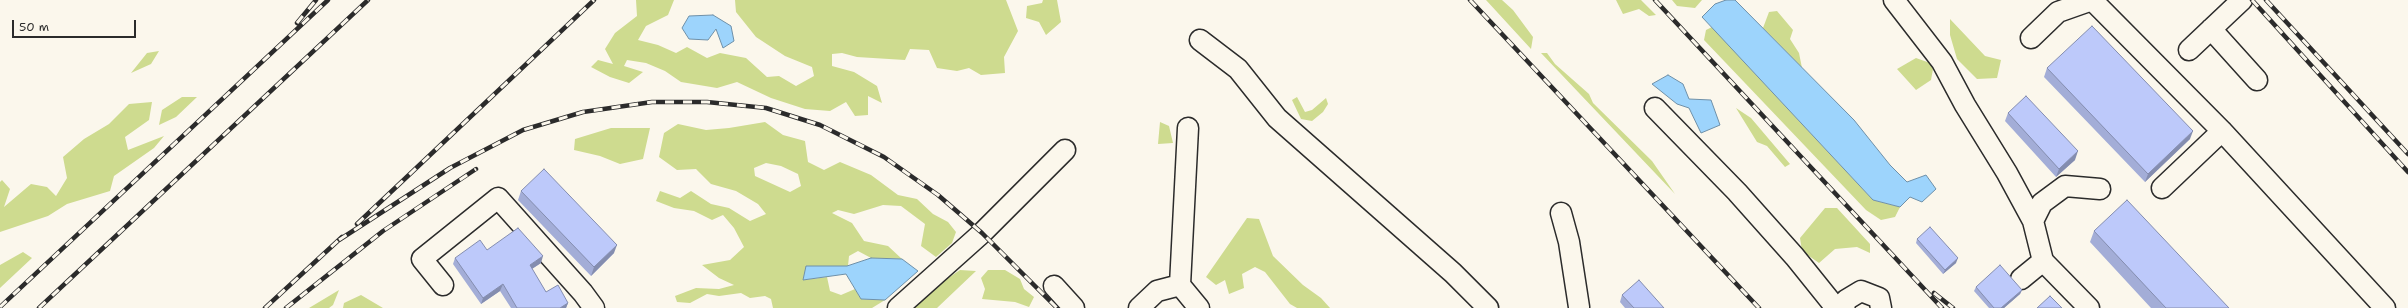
<!DOCTYPE html>
<style>
body{margin:0}
#map{position:relative;width:2408px;height:308px;overflow:hidden;background:#fbf7ec;font-family:"Shantell Sans",sans-serif}
canvas{display:block}
.scale{position:absolute;left:12px;top:20px;width:124px;height:18px;box-sizing:border-box;border:2px solid #2b2b2b;border-top:0;padding-left:5px;font-size:12px;line-height:14px;white-space:nowrap;color:#2b2b2b;-webkit-text-stroke:3px #fbf7ec;paint-order:stroke}
</style>
<div id="map">
<canvas width="2408" height="308"></canvas>
<div class="scale">50 m</div>
</div>
<script>
const g = document.querySelector('canvas').getContext('2d');
g.lineJoin = 'round';
function fillPath(path, color) {
  g.fillStyle = color;
  g.fill(path, 'evenodd');
}
function toPath(rows) {
  const path = new Path2D();
  for (const r of rows) {
    path.moveTo(r[0], r[1]);
    for (let i = 2; i < r.length; i += 2) path.lineTo(r[i], r[i + 1]);
  }
  return path;
}
function stroke(path, color, width, dash) {
  g.strokeStyle = color;
  g.lineWidth = width;
  g.lineCap = dash ? 'butt' : 'round';
  g.setLineDash(dash || []);
  g.stroke(path);
}
const green = toPath([
 [636,0,674,0,668,15,646,26,638,40,658,45,676,53,687,47,707,58,720,53,746,58,767,77,779,76,796,86,814,76,812,67,785,56,756,37,736,12,735,0,1006,0,1018,31,1004,57,1005,73,981,75,969,68,957,71,937,68,929,50,910,49,905,60,857,57,842,53,832,54,832,66,854,72,877,86,882,103,868,96,868,115,855,116,846,102,830,111,805,109,771,98,737,82,717,88,681,82,665,71,646,63,627,60,624,66,643,72,629,83,610,77,591,67,598,60,613,64,605,49,615,33,637,16],
 [1043,0,1057,0,1061,22,1046,35,1039,22,1026,18,1027,6,1042,3],
 [1486,0,1502,0,1513,10,1533,37,1531,49],
 [1616,0,1641,0,1656,15,1649,16,1639,9,1623,14],
 [1672,0,1702,0,1695,8,1677,6],
 [1777,11,1793,30,1790,39,1799,53,1802,68,1763,28,1769,12],
 [1950,19,1985,56,2001,60,1997,78,1977,79,1957,59,1950,35],
 [1712,27,1873,200,1900,207,1895,217,1881,220,1866,210,1704,40,1706,30],
 [159,51,151,64,131,73,147,53],
 [1541,53,1547,53,1555,64,1589,94,1593,103,1652,161,1675,194],
 [1916,58,1930,63,1933,69,1931,80,1916,90,1897,69],
 [182,97,197,97,176,117,159,125,162,110],
 [1297,97,1305,112,1312,110,1326,98,1328,104,1323,112,1312,121,1301,119,1292,100],
 [152,102,149,120,125,137,128,150,164,136,154,148,114,176,110,191,67,204,48,216,0,232,0,182,2,180,10,189,4,207,31,184,47,187,56,196,67,178,63,157,84,139,109,124,129,104],
 [1736,108,1751,118,1790,164,1785,167,1767,146,1757,142],
 [765,122,783,135,805,141,808,162,824,170,840,162,871,175,898,195,917,199,933,214,948,222,956,232,952,243,936,257,921,246,925,224,901,206,883,205,854,214,838,210,832,213,852,223,864,241,888,246,902,259,871,258,858,251,849,256,848,266,807,266,803,280,827,277,830,291,841,295,855,289,861,299,885,300,872,308,773,308,771,299,765,296,750,298,741,293,719,296,707,294,690,303,677,302,675,296,696,288,719,289,734,285,719,278,702,265,730,260,744,247,734,228,723,215,712,220,694,211,674,208,656,201,660,191,680,198,691,191,711,204,729,208,750,221,766,214,758,204,736,191,711,184,696,169,677,170,659,157,664,133,678,124,706,130,729,128],
 [766,163,781,166,798,174,801,186,790,192,755,176,754,168],
 [1160,122,1169,126,1173,143,1158,144],
 [611,128,650,128,643,159,620,164,600,156,574,150,575,139],
 [1825,208,1837,208,1870,244,1870,253,1857,247,1835,249,1819,263,1802,251,1800,238],
 [1247,218,1259,219,1273,256,1303,285,1321,298,1330,308,1297,308,1290,304,1265,272,1255,267,1242,274,1244,288,1229,294,1225,280,1216,285,1206,277],
 [23,252,32,258,0,288,0,265],
 [960,270,976,271,937,308,912,308,936,286],
 [988,270,1005,270,1020,279,1024,289,1034,297,1029,307,1015,302,982,299,985,289,981,278],
 [339,290,333,305,329,308,309,308],
 [361,295,383,308,343,308,344,303]
]);
const water = toPath([
 [1726,0,1735,0,1854,120,1890,165,1907,182,1926,175,1936,189,1922,202,1910,197,1900,207,1873,200,1702,17,1715,4,1726,0],
 [713,15,731,26,734,41,723,48,716,29,708,40,689,39,682,28,689,16,713,15],
 [1668,75,1683,84,1689,99,1711,100,1720,125,1701,133,1689,108,1677,104,1652,84,1668,75],
 [871,258,902,259,918,271,885,300,861,299,846,274,803,280,806,266,847,266,871,258]
]);
const minor = toPath([
 [1894,0,1942,62,1965,105,2007,173,2033,221,2043,261,2089,308],
 [2092,0,2222,131,2385,308],
 [2211,29,2257,80],
 [2031,38,2058,12,2092,0],
 [1200,40,1238,69,1277,118,1453,273,1488,308],
 [2189,50,2242,0],
 [1655,108,1737,192,1795,257,1836,308],
 [2162,188,2222,131],
 [1561,213,1569,242,1579,307],
 [2033,221,2042,203,2065,186,2100,189],
 [2021,279,2043,261],
 [443,285,422,259,498,198,583,293,594,308],
 [1180,285,1188,128],
 [1054,286,1074,308],
 [898,308,982,233,1065,150],
 [1139,308,1157,291,1180,285,1199,308],
 [1844,308,1846,300,1861,291,1879,298,1881,308]
]);
const rail = toPath([
 [1470,0,1759,308],
 [1655,0,1942,308],
 [2252,0,2408,172],
 [2266,0,2408,154],
 [297,23,316,0],
 [357,224,594,0],
 [339,240,450,168,523,130,583,112,652,102,707,102,766,108,820,125,884,157,938,195,982,233,1057,308],
 [1934,293,1953,308],
 [0,307,328,0],
 [39,308,368,0],
 [265,308,342,237],
 [286,308,383,231,476,169]
]);
const wall = toPath([
 [2047,68,2190,139,2145,182,2044,77],
 [2008,113,2075,160,2056,177,2005,121],
 [521,191,614,253,591,276,518,200],
 [2094,231,2229,308,2151,308,2090,242],
 [1917,239,1956,263,1943,274,1916,243],
 [487,250,541,263,532,269,546,292,568,303,566,308,511,308,500,291,481,304,453,264,455,258],
 [1976,287,2022,290,2020,294,2004,308,1989,308,1974,291],
 [1622,295,1664,308,1625,308,1620,302]
]);
const shadedWall = toPath([
 [2193,131,2190,139,2145,182,2148,174],
 [2078,151,2075,160,2056,177,2059,169],
 [617,245,614,253,591,276,594,267],
 [543,256,541,263,527,272,530,265],
 [1958,258,1956,263,1943,274,1945,270],
 [503,284,500,291,481,304,483,298],
 [2022,290,2020,294,2004,308,2001,308],
 [568,303,566,308,560,308]
]);
const building = toPath([
 [2092,26,2193,131,2148,174,2047,68,2092,26],
 [2026,96,2078,151,2059,169,2008,113,2026,96],
 [544,169,617,245,594,267,521,191,544,169],
 [2127,200,2229,308,2166,308,2094,231,2127,200],
 [1930,227,1958,258,1945,270,1917,239,1930,227],
 [518,228,543,256,530,265,546,292,558,285,568,303,560,308,517,308,503,284,483,298,455,258,480,240,487,250,518,228],
 [2000,265,2022,290,2001,308,1994,308,1976,287,2000,265],
 [1639,280,1664,308,1634,308,1622,295,1639,280],
 [2050,296,2062,308,2037,308,2050,296]
]);
fillPath(green, '#cedb8f');
fillPath(water, '#9dd4fc');
stroke(water, '#6f90a8', 1);
stroke(minor, '#2b2b2b', 23);
stroke(minor, '#fbf7ec', 20);
stroke(rail, '#2b2b2b', 4.5);
stroke(rail, '#fbf7ec', 3, [9]);
fillPath(wall, '#a3add7');
fillPath(shadedWall, '#848daf');
fillPath(building, '#bdc9fa');
stroke(building, '#848daf', 1);
</script>
